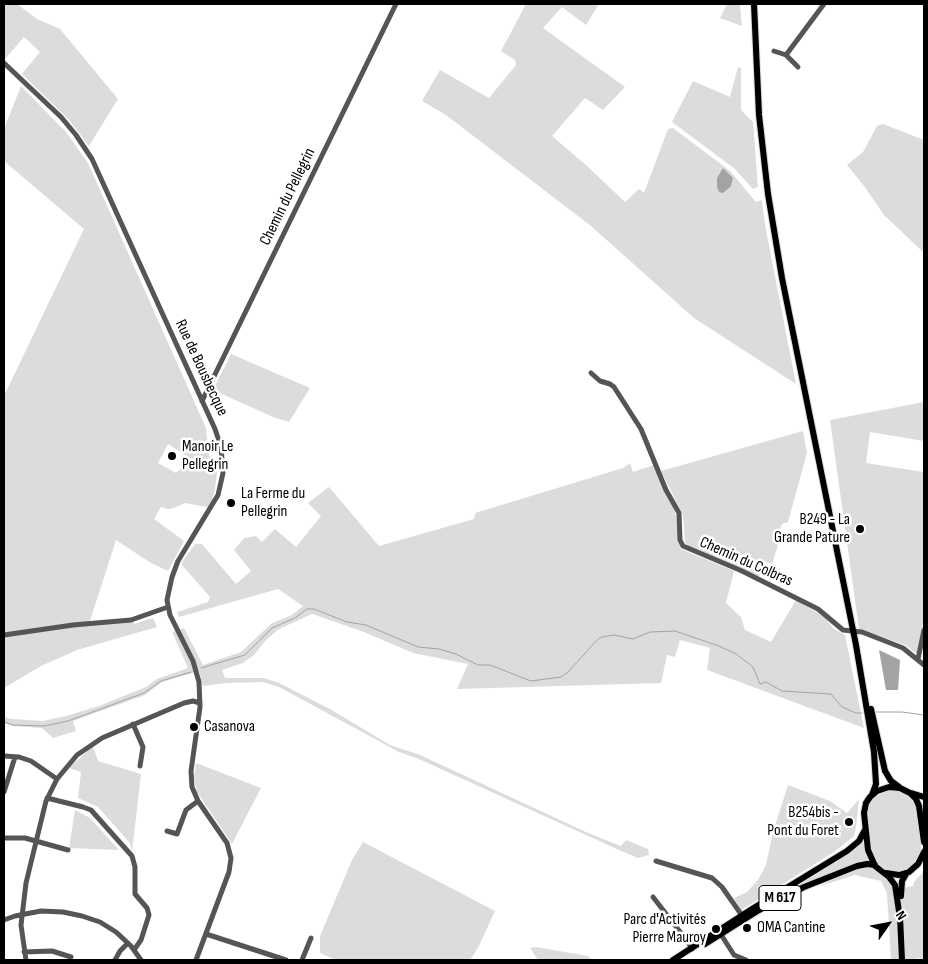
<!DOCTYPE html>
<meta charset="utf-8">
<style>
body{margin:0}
#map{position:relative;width:928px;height:964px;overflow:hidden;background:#fff;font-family:"Sofia Sans Condensed",sans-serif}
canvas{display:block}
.frame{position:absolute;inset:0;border:5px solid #000;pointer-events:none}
.north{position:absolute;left:863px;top:899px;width:50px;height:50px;-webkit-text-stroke:4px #fff;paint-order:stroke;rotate:57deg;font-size:14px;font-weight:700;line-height:20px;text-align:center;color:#000}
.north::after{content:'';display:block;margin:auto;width:18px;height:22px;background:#000;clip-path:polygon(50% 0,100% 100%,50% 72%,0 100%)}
</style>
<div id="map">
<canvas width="928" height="964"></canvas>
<div class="frame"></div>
<div class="north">N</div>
</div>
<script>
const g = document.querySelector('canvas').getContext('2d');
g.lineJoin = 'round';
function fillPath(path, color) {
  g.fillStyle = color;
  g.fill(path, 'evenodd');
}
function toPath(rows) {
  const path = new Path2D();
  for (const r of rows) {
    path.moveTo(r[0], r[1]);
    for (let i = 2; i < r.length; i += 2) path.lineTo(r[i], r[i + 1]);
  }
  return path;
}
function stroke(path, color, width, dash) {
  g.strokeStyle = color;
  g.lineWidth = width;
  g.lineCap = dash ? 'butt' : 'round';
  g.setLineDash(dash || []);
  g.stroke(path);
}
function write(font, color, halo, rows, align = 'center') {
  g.font = font + ' "Sofia Sans Condensed",sans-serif';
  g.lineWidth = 5;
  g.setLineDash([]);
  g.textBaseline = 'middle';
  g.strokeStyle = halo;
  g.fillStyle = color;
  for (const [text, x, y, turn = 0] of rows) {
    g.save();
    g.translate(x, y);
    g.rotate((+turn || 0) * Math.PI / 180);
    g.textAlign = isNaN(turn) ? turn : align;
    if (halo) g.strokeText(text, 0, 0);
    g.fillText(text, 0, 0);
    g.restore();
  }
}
const green = toPath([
 [4,4,17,4,37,19,60,29,118,99,89,146,69,120,22,74,40,52,24,37,5,59,4,57],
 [526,4,599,4,586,25,562,7,543,28,625,87,603,110,585,98,552,136,586,165,625,202,639,189,644,193,668,129,673,128,730,171,756,202,762,200,765,225,796,384,694,318,591,226,446,115,422,101,440,70,489,98,516,65,515,60,501,51],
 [727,4,740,4,742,26,720,18],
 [738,67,741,68,741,110,753,122,758,187,753,189,735,169,672,122,693,81,730,97],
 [21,86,66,132,88,163,206,428,209,456,218,465,215,489,211,505,207,507,185,503,174,508,168,509,161,507,154,519,184,541,168,571,151,563,116,540,90,621,134,622,134,624,153,618,157,627,77,650,41,666,4,688,4,396,84,229,4,161,4,129],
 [168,444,195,461,195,462,183,466,176,473,158,463],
 [883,124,924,140,924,253,884,215,864,186,847,165,863,152,877,126],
 [231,354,310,388,289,422,273,417,213,390],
 [924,402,924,441,870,432,866,463,924,472,924,609,922,631,917,654,905,645,859,629,830,420],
 [803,431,807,453,788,522,782,524,780,529,782,532,772,564,764,561,759,577,691,548,685,543,683,515,661,471],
 [630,463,633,472,654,465,674,509,678,522,679,542,681,549,734,571,726,603,741,617,745,630,771,642,796,600,824,617,834,629,845,635,864,728,707,670,710,648,680,640,675,657,667,655,661,683,457,689,468,664,413,653,364,632,312,614,279,629,266,640,254,655,243,663,222,670,225,678,263,678,277,682,330,709,390,745,420,755,588,833,621,846,626,840,648,849,649,855,638,858,619,850,419,759,399,752,279,687,263,682,226,683,203,686,199,671,162,682,145,695,73,721,76,731,53,738,42,728,13,726,4,723,4,717,12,719,43,721,66,716,99,706,146,687,157,679,188,668,172,632,184,628,203,665,241,652,272,623,292,615,303,606,278,589,179,617,177,612,208,602,210,597,182,565,182,562,195,544,202,544,236,584,251,571,234,550,244,538,256,536,262,542,275,529,296,547,321,516,308,503,329,487,379,546,474,519,475,513,623,468],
 [93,746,98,761,141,774,132,852,130,843,98,807,78,798,81,772,69,768],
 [196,763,261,788,232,844,197,792,194,777],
 [788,785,830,801,847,813,859,799,856,827,854,836,834,852,741,910,734,898,747,892,758,880,766,865,773,832],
 [888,790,899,791,906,794,912,799,916,807,920,830,921,849,917,861,910,868,902,871,889,871,877,863,872,855,867,829,867,811,869,804,877,794],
 [75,810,90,818,119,850,69,848],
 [363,842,495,911,478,948,470,960,336,960,320,953,320,936,352,860],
 [863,842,868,861,854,863,802,885,802,883,836,862],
 [869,866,888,881,894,890,913,886,914,882,924,871,924,959,917,958,917,960,891,960,887,893,881,881,855,875,820,886,858,867],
 [536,947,588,956,591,960,538,960,530,948]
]);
const water = toPath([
 [723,168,733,178,731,186,723,193,719,192,717,187,717,178],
 [879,650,900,660,898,690,886,690]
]);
const stream = toPath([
 [201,668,245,655,272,628,295,618,307,609,314,609,347,622,366,625,418,647,439,649,456,654,478,665,490,665,531,681,561,677,568,672,598,639,602,637,614,635,633,639,650,632,675,631,719,646,736,654,753,667,760,684,766,682,782,691,831,694,842,707,856,713,862,713],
 [876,712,902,712,924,715],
 [4,722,13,725,44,726,68,721,144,693,161,681,191,672]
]);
const minor = toPath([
 [774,51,786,55,824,4],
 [786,55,798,67],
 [4,63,61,117,76,135,92,159,215,429,221,447,223,473,218,495,178,561,172,577,167,600,170,615,193,661,199,682,200,707,191,771,192,787,198,801,227,843,231,858,229,872,196,960],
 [591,373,600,381,610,384,614,387,641,429,666,490,679,513,680,540,683,546,742,571,818,609,843,630,862,632,903,648,924,665],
 [202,401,396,4],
 [4,635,73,625,131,620,168,607],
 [918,659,924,630],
 [133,724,143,747,140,766],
 [4,756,19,757,31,761,57,779],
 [4,792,15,757],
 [47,798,83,807,91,810,132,856,135,867,135,894,147,908,149,915,141,940,134,950],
 [167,831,177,834,186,810,198,801],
 [4,838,25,838,68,850],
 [656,861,712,878,722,887,743,917],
 [653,897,684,937],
 [4,920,15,916,41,911,63,912,82,916,100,922,116,932,131,946,141,960],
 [720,933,734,955,746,960],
 [206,934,286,960],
 [688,942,692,949],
 [24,952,52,951,71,957],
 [26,960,21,925,26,883,46,801,57,779,77,755,102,738,184,703,193,701,200,703],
 [115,960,120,951,128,943],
 [302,960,311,938]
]);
const major = toPath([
 [754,4,759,115,768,194,782,278,856,645,874,752,876,784,872,795],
 [871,709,885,771,891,781,899,787],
 [911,793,924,797],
 [886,873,899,875,909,872,918,864,924,852],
 [901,896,902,881,906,874],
 [900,916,902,960],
 [900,918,895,885,889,877,875,866,868,850,864,813,866,803,870,797,877,791,889,787,900,788,910,793,916,799,919,806,924,842],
 [705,944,759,910,804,887,857,866,867,864,875,865],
 [673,960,752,909,847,851,859,841,865,830]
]);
const markers = [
 [172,456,5,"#000"],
 [231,503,5,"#000"],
 [860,529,5,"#000"],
 [194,727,5,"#000"],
 [849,822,5,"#000"],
 [747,928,5,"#000"],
 [716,929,5,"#000"]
];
const shields = [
 [780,898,42]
];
const shieldNames = [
 ["M 617",780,898]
];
const streetNames = [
 ["Chemin du Pellegrin",288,197,-64],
 ["Rue de Bousbecque",201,368,65],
 ["Chemin du Colbras",746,562,24]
];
const poiNames = [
 ["Manoir Le",182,447],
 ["Pellegrin",182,465],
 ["La Ferme du",241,494],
 ["Pellegrin",241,512],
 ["B249 - La",850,520,"right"],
 ["Grande Pature",850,538,"right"],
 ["Casanova",204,727],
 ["B254bis -",839,813,"right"],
 ["Pont du Foret",839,831,"right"],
 ["Parc d'Activités",706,920,"right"],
 ["Pierre Mauroy",706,938,"right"],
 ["OMA Cantine",757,928]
];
fillPath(green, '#dcdcdc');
fillPath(water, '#a3a3a3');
stroke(stream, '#a3a3a3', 1);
stroke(major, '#dbdbdb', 8);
stroke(minor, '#555', 5);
stroke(major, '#000', 6);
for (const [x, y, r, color] of markers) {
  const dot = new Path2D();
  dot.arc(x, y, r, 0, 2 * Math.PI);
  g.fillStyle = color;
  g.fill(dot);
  stroke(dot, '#fff', 2);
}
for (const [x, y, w] of shields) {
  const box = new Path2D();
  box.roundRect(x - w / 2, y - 12.5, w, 25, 4);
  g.fillStyle = '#fff';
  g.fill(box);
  stroke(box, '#000', 1);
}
write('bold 15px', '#000', null, shieldNames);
write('16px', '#000', '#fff', streetNames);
write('16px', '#000', '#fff', poiNames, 'left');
</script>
